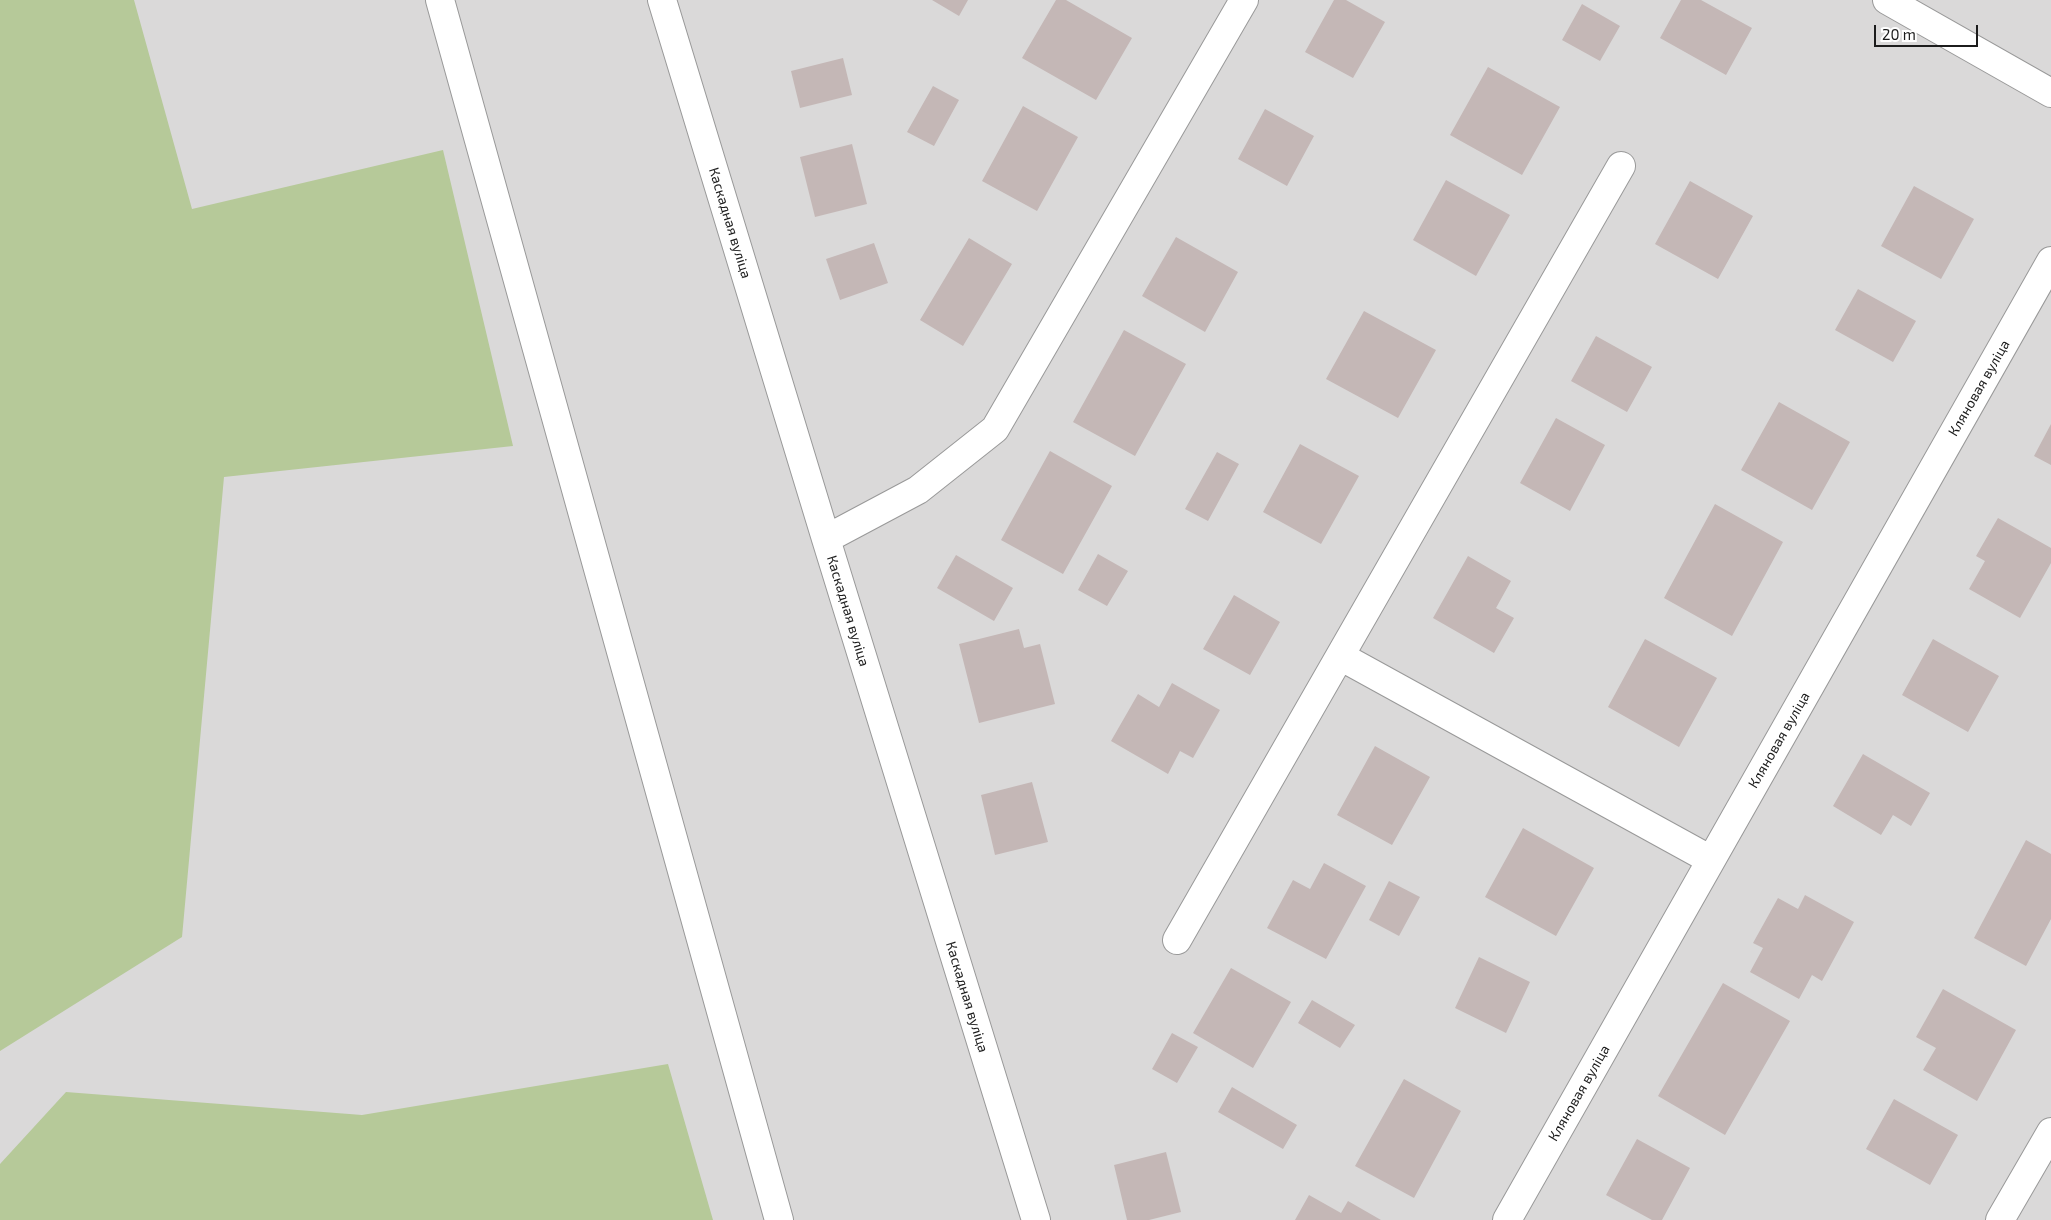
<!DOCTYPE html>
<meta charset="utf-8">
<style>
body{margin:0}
#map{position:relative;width:2051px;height:1220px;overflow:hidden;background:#ede6e2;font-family:"Exo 2",sans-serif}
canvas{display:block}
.scale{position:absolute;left:1874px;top:25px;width:104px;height:22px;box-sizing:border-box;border:2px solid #1c1c1c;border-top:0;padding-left:6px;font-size:15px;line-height:18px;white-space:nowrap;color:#1c1c1c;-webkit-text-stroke:4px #fff;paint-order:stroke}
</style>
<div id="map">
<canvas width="2051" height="1220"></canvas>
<div class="scale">20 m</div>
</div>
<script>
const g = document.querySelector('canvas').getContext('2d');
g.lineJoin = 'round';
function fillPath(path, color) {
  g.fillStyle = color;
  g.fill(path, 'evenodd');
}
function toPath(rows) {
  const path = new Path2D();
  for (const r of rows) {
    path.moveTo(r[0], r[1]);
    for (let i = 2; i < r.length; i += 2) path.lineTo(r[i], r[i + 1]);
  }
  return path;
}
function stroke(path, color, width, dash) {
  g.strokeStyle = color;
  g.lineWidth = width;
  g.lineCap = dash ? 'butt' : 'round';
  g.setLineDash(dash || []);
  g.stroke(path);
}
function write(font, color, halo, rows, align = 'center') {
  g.font = font + ' "Exo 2",sans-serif';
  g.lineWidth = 5;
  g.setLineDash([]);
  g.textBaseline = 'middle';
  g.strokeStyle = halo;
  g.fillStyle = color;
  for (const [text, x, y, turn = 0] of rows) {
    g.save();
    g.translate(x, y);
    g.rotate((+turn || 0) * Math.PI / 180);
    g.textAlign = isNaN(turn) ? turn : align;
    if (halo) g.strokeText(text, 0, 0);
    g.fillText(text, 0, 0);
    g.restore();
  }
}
const residential = toPath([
 [0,0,2051,0,2051,1220,0,1220]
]);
const forest = toPath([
 [0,0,134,0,192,209,443,150,513,446,224,477,182,937,0,1051],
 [668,1064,713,1220,0,1220,0,1164,66,1092,362,1115]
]);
const building = toPath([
 [932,0,968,0,959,16],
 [1056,0,1066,0,1132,38,1096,100,1022,58],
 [1334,0,1346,0,1385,22,1353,78,1305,52],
 [1681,0,1701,0,1752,28,1726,75,1660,38],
 [1582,4,1620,26,1600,61,1562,40],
 [843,58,852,95,800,108,791,71],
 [1488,67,1560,107,1522,175,1450,135],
 [933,86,959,100,934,146,907,132],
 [1023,106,1078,137,1037,211,982,181],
 [1265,109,1314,136,1287,186,1238,159],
 [852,144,867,204,815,217,800,157],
 [1446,180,1510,215,1476,276,1413,240],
 [1690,181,1753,216,1718,279,1655,244],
 [1914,186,1974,219,1941,279,1881,246],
 [1176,237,1238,272,1205,332,1142,296],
 [969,238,1012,264,963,346,920,320],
 [874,243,888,283,840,300,826,259],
 [1858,289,1916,321,1893,362,1835,330],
 [1364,311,1436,350,1398,418,1326,379],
 [1124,330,1186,364,1135,456,1073,422],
 [1596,336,1652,367,1627,412,1571,381],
 [1779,402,1850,442,1812,510,1741,470],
 [1556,418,1605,445,1570,511,1520,483],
 [2051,424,2051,465,2034,456],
 [1300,444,1359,476,1321,544,1263,512],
 [1050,451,1112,486,1063,574,1001,540],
 [1217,452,1239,464,1208,521,1185,509],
 [1715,504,1783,542,1732,636,1664,598],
 [1998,518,2051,548,2051,563,2020,618,1969,589,1985,561,1976,556],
 [1098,554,1128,571,1107,606,1078,590],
 [956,555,1013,588,994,621,937,588],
 [1468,556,1511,581,1496,608,1514,618,1494,653,1433,618],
 [1234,595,1280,622,1250,675,1203,649],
 [1019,629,1024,648,1040,644,1055,704,979,723,959,644],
 [1645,639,1717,678,1679,747,1608,707],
 [1933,639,1999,676,1968,732,1902,695],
 [1172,683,1220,710,1193,758,1180,751,1168,774,1111,741,1138,694,1159,707],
 [1375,746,1430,777,1392,845,1337,815],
 [1863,754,1930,793,1911,826,1893,815,1881,835,1833,806],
 [1032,782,1048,842,995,855,981,795],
 [1523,828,1594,868,1556,936,1485,897],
 [2026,840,2051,854,2051,919,2026,966,1974,938],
 [1324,863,1366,886,1326,959,1267,928,1293,880,1310,889],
 [1389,881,1420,897,1399,936,1369,920],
 [1805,895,1854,922,1822,981,1812,975,1799,999,1750,972,1763,948,1753,943,1778,898,1798,909],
 [1479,957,1530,982,1506,1033,1455,1008],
 [1231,968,1291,1002,1253,1068,1193,1033],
 [1723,983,1790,1021,1725,1135,1658,1096],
 [1943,989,2016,1030,1977,1101,1923,1070,1936,1048,1916,1037],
 [1312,1000,1355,1025,1340,1048,1298,1023],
 [1172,1033,1198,1047,1177,1083,1152,1069],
 [1404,1079,1461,1111,1414,1198,1355,1166],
 [1232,1087,1297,1125,1283,1149,1218,1112],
 [1894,1099,1958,1135,1930,1185,1866,1149],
 [1637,1139,1690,1168,1662,1220,1652,1220,1606,1195],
 [1166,1152,1181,1212,1149,1220,1127,1220,1114,1165],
 [1309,1195,1341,1213,1348,1201,1381,1220,1295,1220]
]);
const minor = toPath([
 [440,0,779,1220],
 [662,0,826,539,1036,1220],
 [1887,0,2051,93],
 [826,539,918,490,995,429,1244,0],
 [1340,656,1711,860],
 [1177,940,1621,166],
 [1507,1220,2051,261],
 [2000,1220,2051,1132]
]);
const streetNames = [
 ["Каскадная вуліца",730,223,73],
 ["Кляновая вуліца",1979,388,-60],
 ["Каскадная вуліца",848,611,73],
 ["Кляновая вуліца",1779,740,-60],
 ["Каскадная вуліца",967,997,73],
 ["Кляновая вуліца",1579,1093,-60]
];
fillPath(residential, '#dad9d9');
fillPath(forest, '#b6c999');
fillPath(building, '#c4b7b6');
stroke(minor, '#999', 30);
stroke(minor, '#fff', 28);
write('14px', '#1c1c1c', '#fff', streetNames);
</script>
